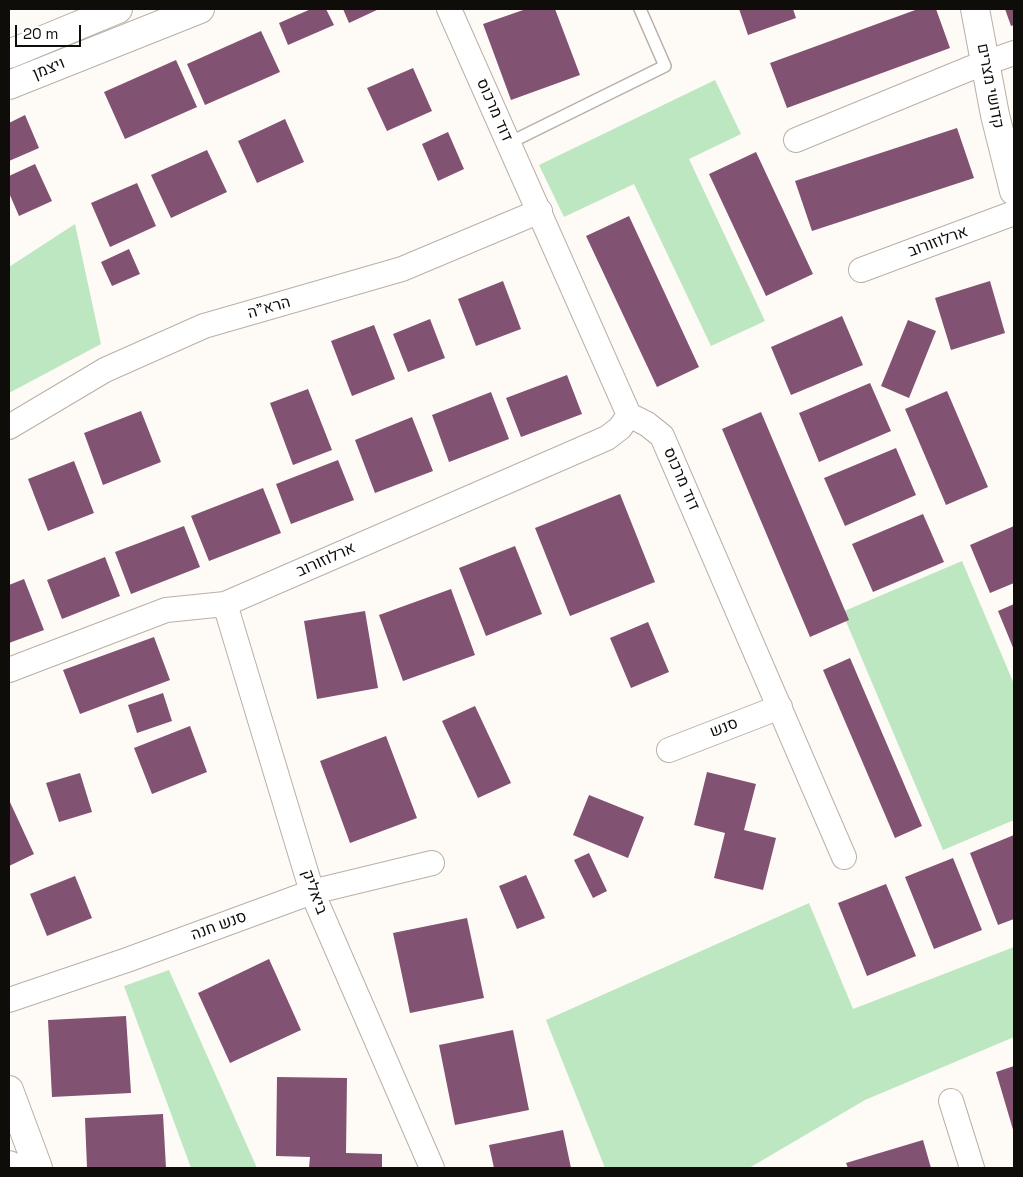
<!DOCTYPE html>
<meta charset="utf-8">
<style>
body{margin:0}
#map{position:relative;width:1023px;height:1177px;overflow:hidden;background:#fefaf6;font-family:"Space Grotesk",sans-serif}
canvas{display:block}
.frame{position:absolute;inset:0;border:10px solid #0f0d09;pointer-events:none}
.scale{position:absolute;left:15px;top:25px;width:66px;height:22px;box-sizing:border-box;border:2px solid #0f0d09;border-top:0;padding-left:6px;font-size:15px;line-height:18px;white-space:nowrap;color:#0f0d09;-webkit-text-stroke:4px #fff;paint-order:stroke}
</style>
<div id="map">
<canvas width="1023" height="1177"></canvas>
<div class="frame"></div>
<div class="scale">20 m</div>
</div>
<script>
const g = document.querySelector('canvas').getContext('2d');
g.lineJoin = 'round';
function fillPath(path, color) {
  g.fillStyle = color;
  g.fill(path, 'evenodd');
}
function toPath(rows) {
  const path = new Path2D();
  for (const r of rows) {
    path.moveTo(r[0], r[1]);
    for (let i = 2; i < r.length; i += 2) path.lineTo(r[i], r[i + 1]);
  }
  return path;
}
function stroke(path, color, width, dash) {
  g.strokeStyle = color;
  g.lineWidth = width;
  g.lineCap = dash ? 'butt' : 'round';
  g.setLineDash(dash || []);
  g.stroke(path);
}
function write(font, color, halo, rows, align = 'center') {
  g.font = font + ' "Space Grotesk",Heebo,sans-serif';
  g.lineWidth = 4.5;
  g.setLineDash([]);
  g.textBaseline = 'middle';
  g.strokeStyle = halo;
  g.fillStyle = color;
  for (const [text, x, y, turn = 0] of rows) {
    g.save();
    g.translate(x, y);
    g.rotate((+turn || 0) * Math.PI / 180);
    g.textAlign = isNaN(turn) ? turn : align;
    if (halo) g.strokeText(text, 0, 0);
    g.fillText(text, 0, 0);
    g.restore();
  }
}
const green = toPath([
 [715,80,741,134,689,159,765,321,711,346,634,184,564,217,539,165],
 [75,224,101,344,9,393,9,267],
 [962,561,1014,684,1014,820,943,850,842,612],
 [809,903,853,1009,1014,947,1014,1037,865,1100,749,1168,605,1168,546,1020],
 [169,970,257,1168,191,1168,124,986]
]);
const building = toPath([
 [311,9,326,9,334,25,288,45,279,23],
 [343,9,379,9,349,23],
 [526,9,555,9,580,75,511,100,483,24],
 [739,9,793,9,796,18,748,35],
 [918,9,936,9,950,48,787,108,770,63],
 [1005,9,1014,9,1014,25,1011,26],
 [261,31,280,72,205,105,187,64],
 [176,60,197,107,125,139,104,92],
 [413,68,432,111,387,131,367,88],
 [25,115,39,148,9,161,9,123],
 [285,119,304,162,257,183,238,141],
 [957,128,974,178,812,231,795,181],
 [448,132,464,169,438,181,422,144],
 [207,150,227,192,171,218,151,175],
 [756,152,813,274,766,296,709,174],
 [35,164,52,201,19,216,9,193,9,176],
 [137,183,156,226,110,247,91,203],
 [629,216,699,367,657,387,586,236],
 [129,249,140,274,112,286,101,262],
 [503,281,521,329,476,346,458,299],
 [990,281,1005,333,951,350,935,298],
 [842,316,863,365,791,395,771,347],
 [430,319,445,358,408,372,393,334],
 [908,320,936,331,909,398,881,386],
 [374,325,395,379,352,396,331,341],
 [567,375,582,414,521,437,506,398],
 [870,383,891,431,819,462,799,413],
 [308,389,332,450,293,465,270,403],
 [947,391,988,487,946,505,905,409],
 [491,392,509,439,449,462,432,415],
 [141,411,161,462,103,485,84,433],
 [761,412,849,620,810,637,722,429],
 [412,417,433,471,375,493,355,440],
 [896,448,916,495,845,526,824,478],
 [338,460,354,500,291,524,276,484],
 [74,461,94,513,48,531,28,479],
 [263,488,281,533,209,561,191,516],
 [620,494,655,582,570,616,535,528],
 [923,514,944,562,873,592,852,544],
 [184,526,200,567,131,594,115,552],
 [1014,526,1014,583,990,593,970,545],
 [515,546,542,614,486,636,459,568],
 [105,557,120,596,62,619,47,580],
 [24,579,44,630,9,643,9,585],
 [451,589,475,655,403,681,379,615],
 [1014,604,1014,650,998,611],
 [365,611,378,688,317,699,304,621],
 [648,622,669,672,631,688,610,638],
 [154,637,170,680,80,714,63,670],
 [850,658,922,826,895,838,823,670],
 [163,693,172,721,137,733,128,705],
 [475,706,511,783,478,798,442,721],
 [190,726,207,772,152,794,134,748],
 [386,736,417,818,350,843,320,761],
 [707,772,756,784,744,830,776,838,763,890,714,878,725,833,694,825],
 [80,773,92,812,59,822,46,783],
 [589,795,644,817,628,858,573,835],
 [9,800,34,854,9,866],
 [1014,835,1014,919,998,925,970,853],
 [589,853,607,891,593,898,574,860],
 [953,858,982,930,934,949,905,877],
 [526,875,545,918,517,929,499,886],
 [75,876,92,918,47,936,30,894],
 [886,884,916,956,867,976,838,903],
 [467,918,484,998,410,1013,393,933],
 [269,959,301,1030,230,1063,198,993],
 [126,1016,131,1093,52,1097,48,1020],
 [513,1030,529,1110,455,1125,439,1045],
 [1014,1066,1014,1133,996,1072],
 [277,1077,347,1078,346,1153,382,1154,382,1168,309,1168,310,1157,276,1156],
 [163,1114,166,1168,87,1168,85,1118],
 [563,1130,571,1168,494,1168,489,1145],
 [923,1140,931,1168,848,1168,846,1163]
]);
const service = toPath([
 [509,143,665,66,640,9]
]);
const minor = toPath([
 [449,9,629,415,647,424,662,436,844,857],
 [796,140,971,68,1014,53],
 [861,270,1014,213],
 [9,427,105,370,204,326,402,269,540,211],
 [225,604,312,892,432,1168],
 [9,670,166,610,225,604,607,438,620,428,629,415],
 [669,750,780,707],
 [9,1000,127,960,312,892,432,863],
 [951,1101,972,1168]
]);
const tertiary = toPath([
 [975,9,995,115,1014,191],
 [9,54,118,9],
 [9,85,200,9],
 [9,1090,38,1168],
 [9,1165,10,1168]
]);
const streetNames = [
 ["ויצמן",49,69,-22],
 ["קדושי מצרים",990,86,79],
 ["דוד מרכוס",494,110,66],
 ["ארלוזורוב",938,242,-20],
 ["הרא\"ה",269,308,-16],
 ["דוד מרכוס",681,479,66],
 ["ארלוזורוב",326,560,-24],
 ["סנש",724,728,-21],
 ["ביאליק",314,892,70],
 ["סנש חנה",219,926,-20]
];
fillPath(green, '#bce7c1');
fillPath(building, '#825273');
stroke(service, '#b9b0a6', 14);
stroke(minor, '#b9b0a6', 26);
stroke(tertiary, '#b9b0a6', 30);
stroke(service, '#fff', 11);
stroke(minor, '#fff', 24);
stroke(tertiary, '#fff', 28);
write('16px', '#0f0d09', '#fff', streetNames);
</script>
